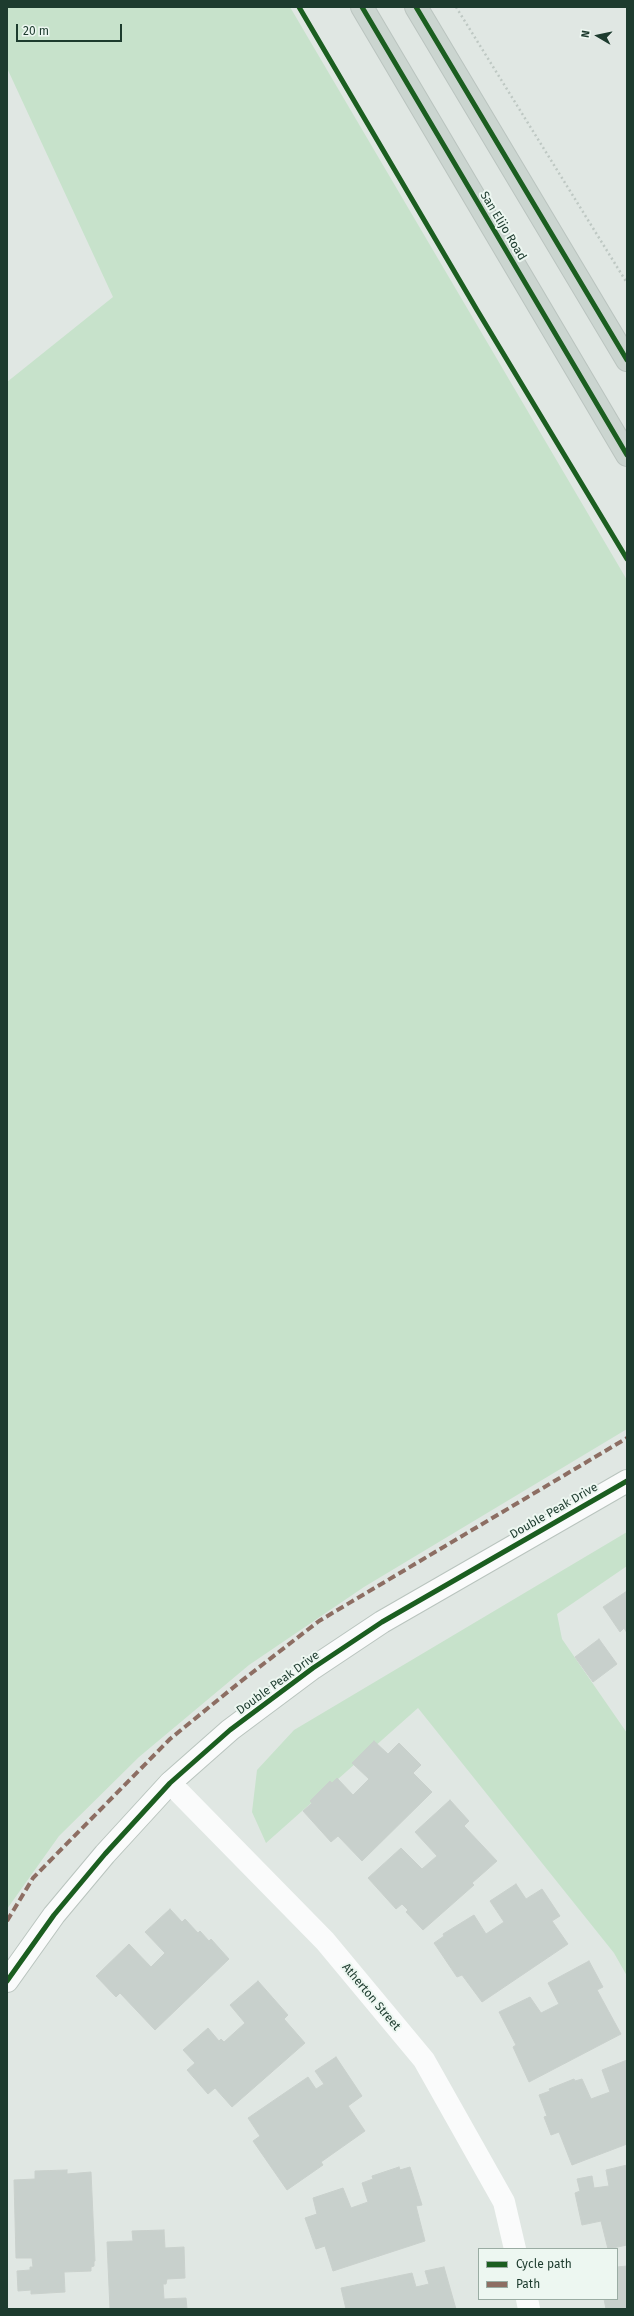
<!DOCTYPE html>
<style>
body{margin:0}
#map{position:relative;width:634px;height:2316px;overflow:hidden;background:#e0e7e3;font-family:"Fira Sans",sans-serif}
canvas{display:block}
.frame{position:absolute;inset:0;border:8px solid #1d3b2e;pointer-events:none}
.legend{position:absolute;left:478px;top:2248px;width:140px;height:52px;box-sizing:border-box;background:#edf7f1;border:1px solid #9aaca3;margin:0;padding:5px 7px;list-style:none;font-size:12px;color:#1d3b2e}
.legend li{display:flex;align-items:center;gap:8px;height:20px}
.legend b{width:20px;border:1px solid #9aaca3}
.north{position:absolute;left:578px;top:16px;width:40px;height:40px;-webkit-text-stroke:3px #edf7f1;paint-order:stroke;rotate:279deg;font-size:11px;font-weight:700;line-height:16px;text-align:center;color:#1d3b2e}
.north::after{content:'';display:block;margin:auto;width:14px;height:18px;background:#1d3b2e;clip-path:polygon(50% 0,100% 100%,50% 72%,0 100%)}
.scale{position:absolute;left:16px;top:24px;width:106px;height:18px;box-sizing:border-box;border:2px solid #1d3b2e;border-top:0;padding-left:5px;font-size:12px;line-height:14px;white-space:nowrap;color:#1d3b2e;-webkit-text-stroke:3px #edf7f1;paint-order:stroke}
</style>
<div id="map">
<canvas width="634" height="2316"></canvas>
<div class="frame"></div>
<ul class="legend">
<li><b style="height:5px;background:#1b5e20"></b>Cycle path</li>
<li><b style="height:5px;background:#8d6e63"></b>Path</li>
</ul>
<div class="north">N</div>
<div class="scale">20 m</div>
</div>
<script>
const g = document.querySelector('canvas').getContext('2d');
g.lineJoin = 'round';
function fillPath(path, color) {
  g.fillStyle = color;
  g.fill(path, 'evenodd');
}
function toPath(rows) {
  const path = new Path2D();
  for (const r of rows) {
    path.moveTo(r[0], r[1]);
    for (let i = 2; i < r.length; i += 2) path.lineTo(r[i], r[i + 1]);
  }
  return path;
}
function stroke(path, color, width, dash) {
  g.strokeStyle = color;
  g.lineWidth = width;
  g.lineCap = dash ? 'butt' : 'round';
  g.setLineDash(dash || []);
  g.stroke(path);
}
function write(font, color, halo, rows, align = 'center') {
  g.font = font + ' "Fira Sans",sans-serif';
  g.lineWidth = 4;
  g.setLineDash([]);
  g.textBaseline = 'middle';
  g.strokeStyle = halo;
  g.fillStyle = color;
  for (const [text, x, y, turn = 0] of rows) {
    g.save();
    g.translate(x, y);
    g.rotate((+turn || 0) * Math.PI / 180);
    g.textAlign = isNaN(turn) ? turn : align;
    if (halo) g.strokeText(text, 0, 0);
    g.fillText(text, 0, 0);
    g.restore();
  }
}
const green = toPath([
 [7,7,290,7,627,580,627,1429,364,1587,249,1665,139,1757,59,1836,7,1909,7,382,113,297,7,68],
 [627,1532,627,1566,557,1614,562,1639,627,1733,627,1976,614,1953,418,1708,266,1843,252,1812,257,1770,294,1730]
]);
const building = toPath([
 [627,1591,627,1633,624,1628,620,1632,603,1607,627,1591],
 [599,1639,617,1664,593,1682,575,1657,599,1639],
 [374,1741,388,1754,399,1743,421,1765,413,1773,432,1792,362,1861,338,1836,331,1842,303,1811,312,1803,310,1801,330,1781,332,1783,337,1778,353,1795,369,1779,352,1763,374,1741],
 [450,1800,469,1821,464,1826,497,1861,472,1883,474,1885,423,1930,406,1912,408,1910,402,1904,396,1909,368,1878,401,1848,422,1869,437,1856,415,1832,450,1800],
 [516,1884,526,1899,542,1889,560,1916,552,1921,568,1944,482,2002,462,1975,457,1977,434,1943,444,1936,443,1934,474,1915,486,1934,504,1922,490,1901,516,1884],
 [170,1909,182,1922,185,1919,198,1933,200,1931,209,1941,211,1939,229,1959,155,2030,120,1993,116,1997,96,1976,129,1944,151,1967,165,1953,145,1932,170,1909],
 [589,1961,603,1987,597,1990,621,2034,529,2082,513,2047,516,2045,499,2012,530,1997,541,2013,559,2004,548,1983,589,1961],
 [258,1981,288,2015,284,2019,305,2043,232,2107,215,2088,208,2094,187,2070,195,2063,183,2050,208,2028,219,2041,221,2039,224,2042,245,2023,230,2005,258,1981],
 [336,2057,362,2096,348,2106,365,2131,321,2162,323,2165,287,2190,253,2141,260,2136,248,2118,308,2077,316,2089,324,2084,315,2071,336,2057],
 [627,2060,627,2144,572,2165,559,2132,551,2135,544,2117,547,2116,539,2095,550,2091,549,2089,574,2079,575,2081,582,2079,591,2099,610,2092,602,2070,627,2060],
 [627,2165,627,2245,608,2249,601,2221,582,2225,575,2193,580,2191,577,2179,592,2176,594,2188,609,2186,606,2170,627,2165],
 [399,2167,400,2170,410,2167,422,2205,416,2206,425,2241,333,2271,325,2246,316,2249,305,2218,317,2214,313,2198,343,2188,351,2208,368,2202,362,2183,373,2179,372,2176,399,2167],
 [67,2170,67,2174,91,2172,95,2261,94,2261,94,2266,91,2267,91,2271,64,2272,65,2292,31,2294,31,2290,18,2291,17,2271,30,2270,30,2267,33,2267,32,2258,16,2258,14,2180,35,2179,35,2171,67,2170],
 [164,2230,165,2248,184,2247,185,2278,167,2279,166,2284,163,2284,164,2299,186,2298,187,2309,110,2309,107,2242,133,2241,132,2231,164,2230],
 [627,2266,627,2309,606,2309,604,2299,617,2299,617,2267,627,2266],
 [444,2267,456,2309,346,2309,341,2288,412,2273,416,2287,429,2284,425,2271,444,2267]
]);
const path = toPath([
 [456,7,627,283]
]);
const street = toPath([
 [170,1783,325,1941,424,2060,504,2202,515,2249],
 [527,2299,529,2309]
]);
const secondary = toPath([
 [7,1981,54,1915,105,1854,170,1783,230,1730,313,1668,382,1622,627,1481]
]);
const primary = toPath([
 [362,7,627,455],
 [416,7,627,360]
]);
const quiet = toPath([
 [7,1921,33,1878,170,1739,240,1682,319,1621,627,1438]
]);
const cycleway = toPath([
 [299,7,477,310,627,559],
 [362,7,627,455],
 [416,7,627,360],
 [7,1981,54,1915,105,1854,170,1783,230,1730,313,1668,382,1622,627,1481]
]);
const streetNames = [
 ["San Elijo Road",503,226,59],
 ["Double Peak Drive",554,1511,-30],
 ["Double Peak Drive",278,1683,-36],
 ["Atherton Street",371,1997,50]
];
fillPath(green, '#c7e2cb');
fillPath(building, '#c8d0cc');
stroke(building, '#c9d0cc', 1);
stroke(secondary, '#b9c4be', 24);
stroke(primary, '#bac4bf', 24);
stroke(path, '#bec8c3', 2.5, [2, 3]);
stroke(street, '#fafbfb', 22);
stroke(secondary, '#fafbfb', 22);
stroke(primary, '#cbd5d0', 22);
stroke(quiet, '#8d6e63', 4, [8, 4]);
stroke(cycleway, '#1b5e20', 5);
write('12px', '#1d3b2e', '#edf7f1', streetNames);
</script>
